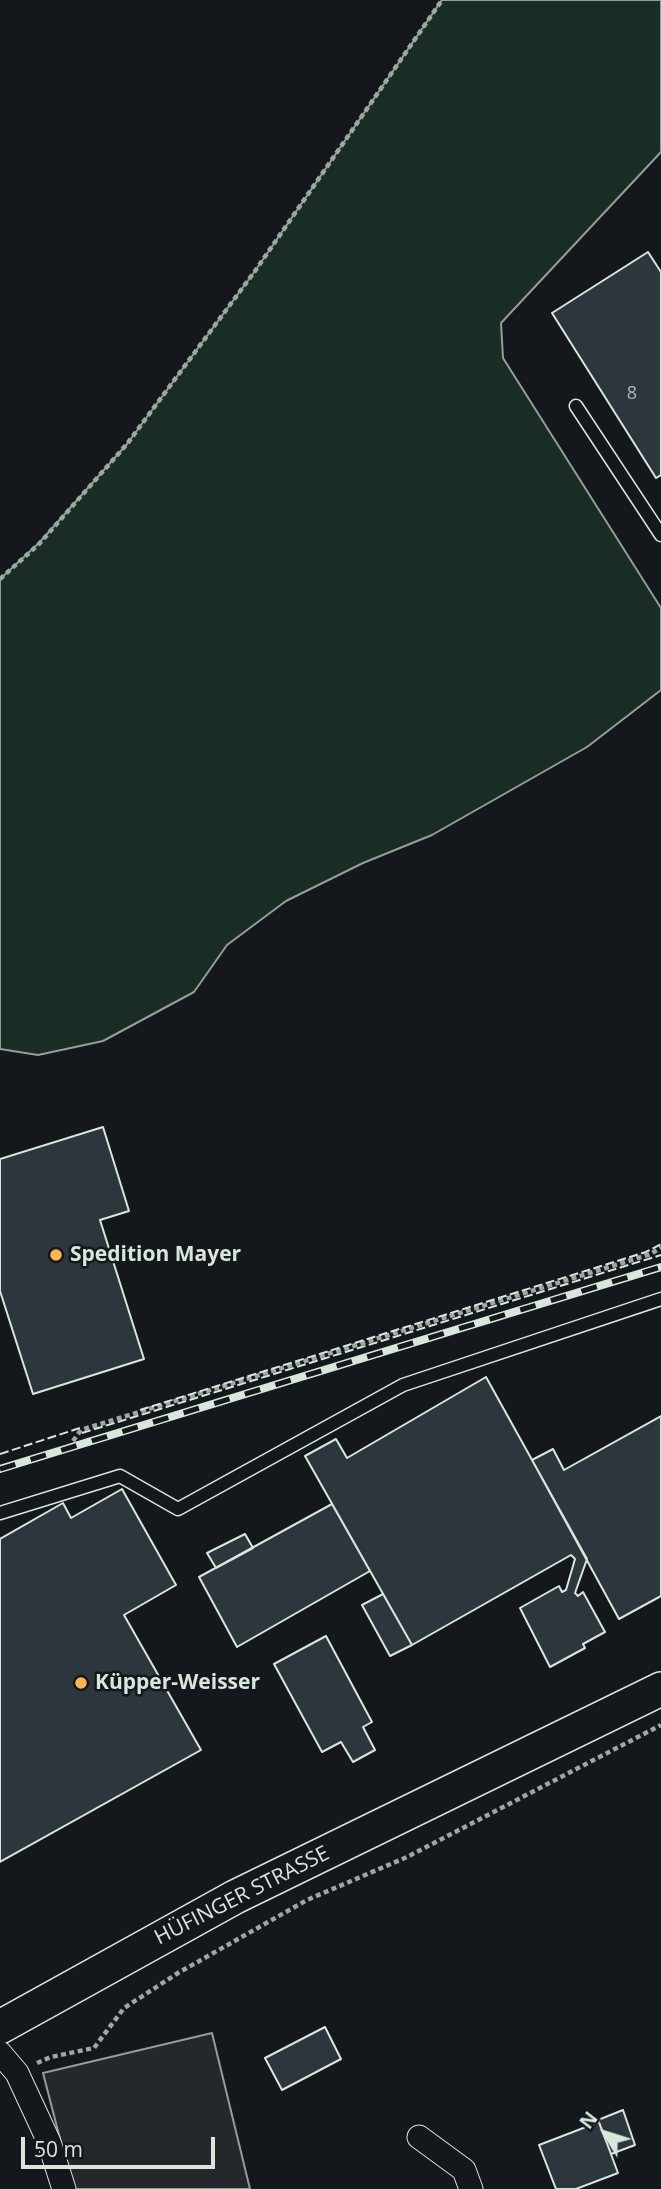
<!DOCTYPE html>
<meta charset="utf-8">
<style>
body{margin:0}
#map{position:relative;width:661px;height:2189px;overflow:hidden;background:#14181c;font-family:"Open Sans",sans-serif}
canvas{display:block}
.north{position:absolute;left:570px;top:2098px;width:70px;height:70px;-webkit-text-stroke:5px #14181c;paint-order:stroke;rotate:308deg;font-size:19px;font-weight:700;line-height:28px;text-align:center;color:#d8e6dc}
.north::after{content:'';display:block;margin:auto;width:24px;height:32px;background:#d8e6dc;clip-path:polygon(50% 0,100% 100%,50% 72%,0 100%)}
.scale{position:absolute;left:21px;top:2137px;width:194px;height:32px;box-sizing:border-box;border:4px solid #d8e6dc;border-top:0;padding-left:9px;font-size:21px;line-height:24px;white-space:nowrap;color:#d8e6dc;-webkit-text-stroke:5px #14181c;paint-order:stroke}
</style>
<div id="map">
<canvas width="661" height="2189"></canvas>
<div class="north">N</div>
<div class="scale">50 m</div>
</div>
<script>
const g = document.querySelector('canvas').getContext('2d');
g.lineJoin = 'round';
function fillPath(path, color) {
  g.fillStyle = color;
  g.fill(path, 'evenodd');
}
function toPath(rows) {
  const path = new Path2D();
  for (const r of rows) {
    path.moveTo(r[0], r[1]);
    for (let i = 2; i < r.length; i += 2) path.lineTo(r[i], r[i + 1]);
  }
  return path;
}
function stroke(path, color, width, dash) {
  g.strokeStyle = color;
  g.lineWidth = width;
  g.lineCap = dash ? 'butt' : 'round';
  g.setLineDash(dash || []);
  g.stroke(path);
}
function write(font, color, halo, rows, align = 'center') {
  g.font = font + ' "Open Sans",sans-serif';
  g.lineWidth = 5;
  g.setLineDash([]);
  g.textBaseline = 'middle';
  g.strokeStyle = halo;
  g.fillStyle = color;
  for (const [text, x, y, turn = 0] of rows) {
    g.save();
    g.translate(x, y);
    g.rotate((+turn || 0) * Math.PI / 180);
    g.textAlign = isNaN(turn) ? turn : align;
    if (halo) g.strokeText(text, 0, 0);
    g.fillText(text, 0, 0);
    g.restore();
  }
}
const green = toPath([
 [442,0,661,0,661,152,501,323,503,358,661,608,661,690,587,747,432,835,363,863,286,901,227,945,194,992,103,1041,38,1055,0,1049,0,579,39,543,127,444,255,271,442,0]
]);
const parking = toPath([
 [212,2033,250,2189,73,2189,43,2073,212,2033]
]);
const building = toPath([
 [648,252,661,272,661,475,656,478,552,313,648,252],
 [103,1127,129,1211,100,1220,144,1359,33,1394,0,1291,0,1159,103,1127],
 [486,1377,587,1559,575,1593,578,1596,583,1592,605,1632,583,1644,585,1648,550,1667,520,1608,559,1586,562,1592,566,1590,575,1559,571,1555,412,1645,305,1456,336,1439,347,1458,486,1377],
 [661,1416,661,1596,619,1619,532,1460,553,1449,564,1470,661,1416],
 [122,1489,176,1585,124,1615,201,1750,0,1862,0,1539,63,1503,71,1518,122,1489],
 [332,1504,370,1571,237,1647,199,1577,332,1504],
 [245,1534,253,1548,216,1568,207,1553,245,1534],
 [383,1594,412,1645,390,1656,362,1605,383,1594],
 [326,1636,372,1722,363,1727,375,1750,353,1762,341,1742,322,1752,274,1664,326,1636],
 [325,2027,341,2059,282,2090,265,2058,325,2027],
 [623,2110,635,2145,611,2154,598,2120,623,2110],
 [599,2122,618,2173,576,2189,556,2189,539,2145,599,2122]
]);
const path = toPath([
 [0,579,39,544,127,444,255,271,442,0],
 [73,1441,81,1430,651,1254,661,1247],
 [37,2063,51,2057,94,2048,124,2008,178,1973,307,1900,407,1857,661,1725]
]);
const lane = toPath([
 [576,406,661,535],
 [0,1513,120,1476,178,1509,403,1385,661,1299]
]);
const street = toPath([
 [0,2053,17,2073,49,2142,64,2189],
 [419,2137,464,2170,471,2189]
]);
const secondary = toPath([
 [0,2027,235,1897,661,1689]
]);
const rail = toPath([
 [0,1469,661,1267]
]);
const fence = toPath([
 [140,1410,646,1252,661,1244],
 [82,1433,661,1255],
 [0,1454,83,1427]
]);
const markers = [
 [56,1255,7,"#ffb74d"],
 [81,1683,7,"#ffb74d"]
];
const numberNames = [
 ["8",632,394]
];
const poiNames = [
 ["Spedition Mayer",70,1255],
 ["Küpper-Weisser",95,1683]
];
const streetNames = [
 ["HÜFINGER STRASSE",242,1896,-27]
];
fillPath(green, '#1a2d24');
stroke(green, '#939e99', 2);
fillPath(parking, '#24282b');
stroke(parking, '#939e99', 2);
fillPath(building, '#2c363c');
stroke(building, '#d8e6dc', 2);
stroke(lane, '#d8e6dc', 15);
stroke(street, '#d8e6dc', 25);
stroke(secondary, '#d8e6dc', 36);
stroke(path, '#9da8a2', 4.5, [5, 3.5]);
stroke(lane, '#14181c', 12);
stroke(street, '#14181c', 23);
stroke(secondary, '#14181c', 33);
stroke(rail, '#d8e6dc', 8);
stroke(rail, '#14181c', 5, [16]);
stroke(fence, '#d8e6dc', 2, [9, 3.5]);
for (const [x, y, r, color] of markers) {
  const dot = new Path2D();
  dot.arc(x, y, r, 0, 2 * Math.PI);
  g.fillStyle = color;
  g.fill(dot);
  stroke(dot, '#14181c', 2.5);
}
write('18px', '#adbab4', null, numberNames);
write('bold 21px', '#d8e6dc', '#14181c', poiNames, 'left');
write('21px', '#d8e6dc', '#14181c', streetNames);
</script>
